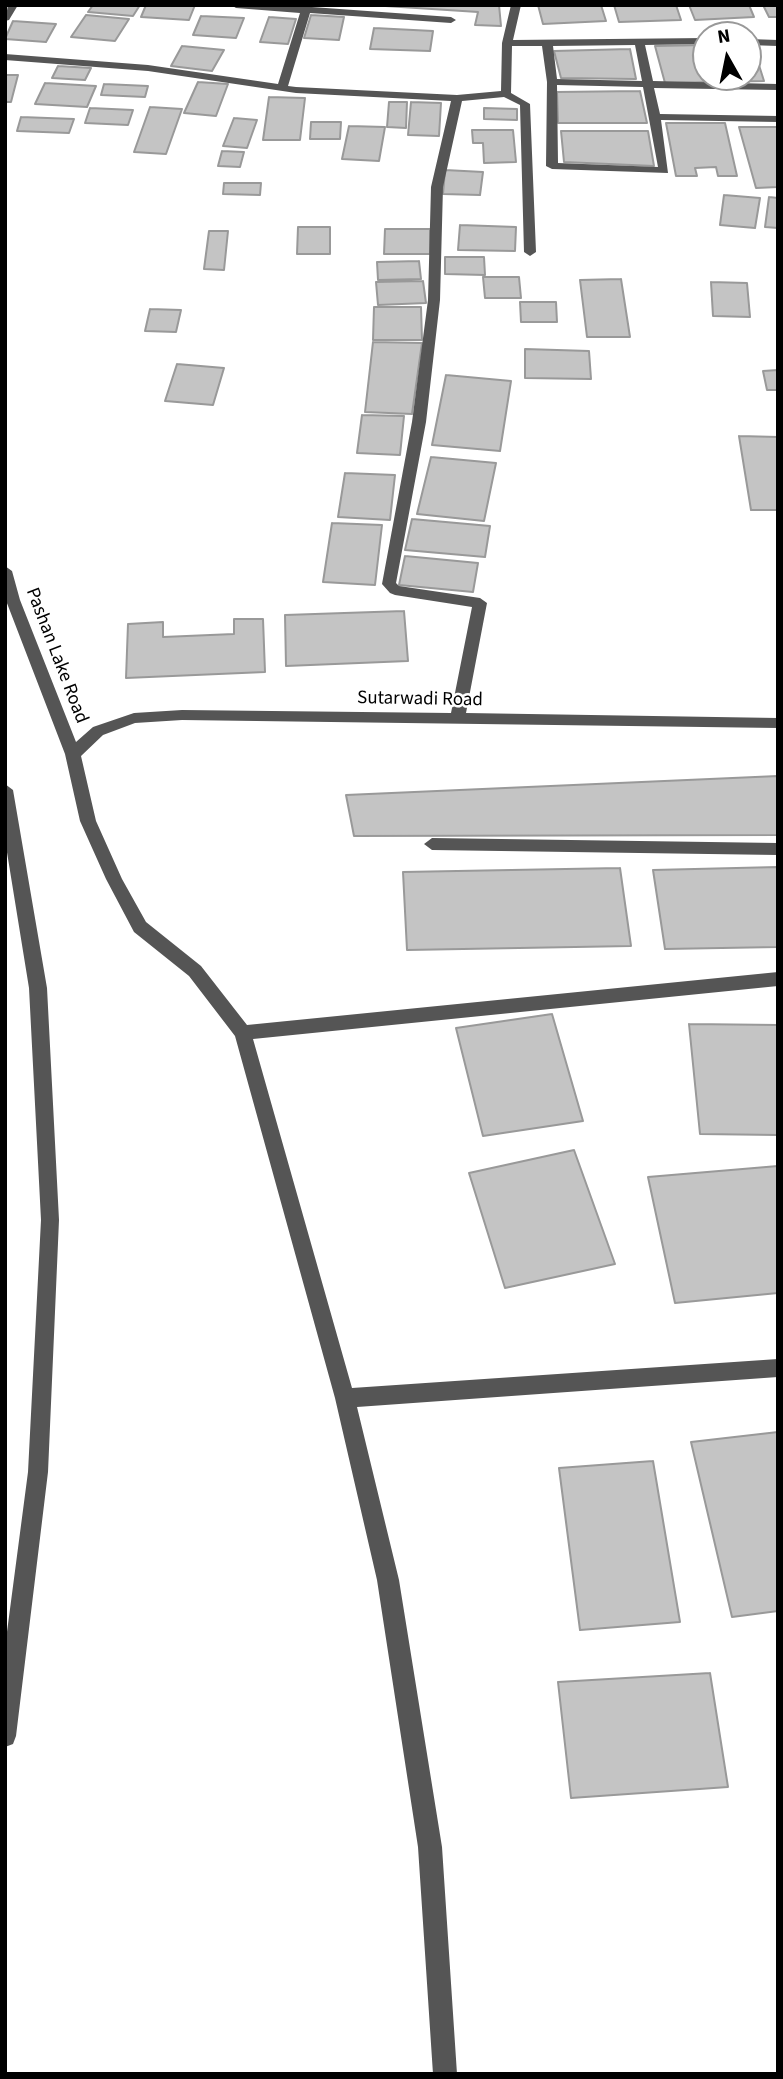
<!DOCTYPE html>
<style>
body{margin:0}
#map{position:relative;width:783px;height:2079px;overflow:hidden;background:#fff;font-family:"Source Sans 3",sans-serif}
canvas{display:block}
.frame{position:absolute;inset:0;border:7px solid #000;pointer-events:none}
.north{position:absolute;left:692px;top:21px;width:70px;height:70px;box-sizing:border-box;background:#fff;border:2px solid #999;border-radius:50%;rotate:351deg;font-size:19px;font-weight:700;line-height:28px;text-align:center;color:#000}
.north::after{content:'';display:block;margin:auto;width:24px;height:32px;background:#000;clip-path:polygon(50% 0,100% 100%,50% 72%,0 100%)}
</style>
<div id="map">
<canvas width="783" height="2079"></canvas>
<div class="frame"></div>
<div class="north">N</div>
</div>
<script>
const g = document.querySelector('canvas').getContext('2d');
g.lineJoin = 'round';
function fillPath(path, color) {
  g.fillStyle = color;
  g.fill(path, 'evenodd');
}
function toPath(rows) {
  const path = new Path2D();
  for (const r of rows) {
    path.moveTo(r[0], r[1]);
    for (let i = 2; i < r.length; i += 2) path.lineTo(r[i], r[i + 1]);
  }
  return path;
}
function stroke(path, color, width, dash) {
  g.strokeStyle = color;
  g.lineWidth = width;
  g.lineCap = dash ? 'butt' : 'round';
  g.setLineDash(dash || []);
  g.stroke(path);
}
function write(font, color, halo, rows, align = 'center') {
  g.font = font + ' "Source Sans 3",sans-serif';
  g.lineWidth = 5;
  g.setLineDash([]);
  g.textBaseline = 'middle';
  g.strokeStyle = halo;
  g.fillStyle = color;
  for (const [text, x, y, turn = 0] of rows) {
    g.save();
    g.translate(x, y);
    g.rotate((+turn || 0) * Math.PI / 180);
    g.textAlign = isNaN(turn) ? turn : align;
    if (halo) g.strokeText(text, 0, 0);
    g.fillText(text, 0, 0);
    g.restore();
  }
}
const building = toPath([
 [93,5,140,5,133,16,88,12,93,5],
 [146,5,195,5,189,20,141,17,146,5],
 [370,5,499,5,501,26,475,25,478,12,370,5],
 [538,5,601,5,606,21,543,24,538,5],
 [614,5,676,5,681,20,619,22,614,5],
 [689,5,749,5,754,17,695,20,689,5],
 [763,5,778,5,778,17,769,17,763,5],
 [86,15,129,19,115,41,71,37,86,15],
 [311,15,344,17,339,40,304,38,311,15],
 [201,16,244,18,236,38,193,35,201,16],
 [269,17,296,19,288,44,260,42,269,17],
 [13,21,56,24,46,42,5,39,13,21],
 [374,28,433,31,430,51,370,49,374,28],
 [752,43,764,81,665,83,655,46,706,45,706,77,748,77,748,44,752,43],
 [182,46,224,50,212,71,171,66,182,46],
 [630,49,636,79,561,78,554,51,630,49],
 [58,66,91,68,85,80,52,78,58,66],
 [5,75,18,75,11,102,5,102,5,75],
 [198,82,228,84,216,116,184,113,198,82],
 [45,83,96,86,87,107,35,104,45,83],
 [104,84,148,86,145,97,101,95,104,84],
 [640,91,647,123,558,123,557,92,640,91],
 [269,97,305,98,300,140,263,140,269,97],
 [389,102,407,102,406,128,387,127,389,102],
 [411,102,441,103,439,136,408,135,411,102],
 [150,107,182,109,166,154,134,152,150,107],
 [90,108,133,110,128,125,85,123,90,108],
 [484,108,517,109,517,120,484,119,484,108],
 [21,117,74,119,69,133,17,131,21,117],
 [234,118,257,120,247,148,223,146,234,118],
 [311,122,341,122,340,139,310,139,311,122],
 [666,123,725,123,737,176,718,176,716,167,695,168,697,176,676,176,666,123],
 [349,126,385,127,379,161,342,159,349,126],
 [739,127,778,127,778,187,756,188,739,127],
 [472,130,513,130,516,162,484,163,483,143,473,143,472,130],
 [561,131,648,131,654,166,564,162,561,131],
 [222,151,244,152,240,167,218,166,222,151],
 [445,170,483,172,480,195,443,194,445,170],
 [224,183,261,183,260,195,223,194,224,183],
 [724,195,760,198,755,228,720,225,724,195],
 [769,197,778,198,778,228,765,227,769,197],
 [460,225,516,227,515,251,458,250,460,225],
 [298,227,330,227,330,254,297,254,298,227],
 [385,229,430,229,430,254,384,254,385,229],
 [209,231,228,231,224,270,204,269,209,231],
 [445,257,484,257,485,275,445,274,445,257],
 [419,261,421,279,378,280,377,262,419,261],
 [483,277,519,277,521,298,485,298,483,277],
 [621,279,630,337,587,337,580,280,621,279],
 [423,281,426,303,378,305,376,282,423,281],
 [711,282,747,283,750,317,713,316,711,282],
 [520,302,556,302,557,322,521,322,520,302],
 [374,307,421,307,422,340,373,340,374,307],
 [150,309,181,310,176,332,145,331,150,309],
 [373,342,422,343,412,414,365,412,373,342],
 [525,349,589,351,591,379,525,378,525,349],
 [177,364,224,368,213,405,165,401,177,364],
 [778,370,778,390,767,390,763,371,778,370],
 [446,375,511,381,500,451,432,445,446,375],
 [362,415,404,416,400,455,357,453,362,415],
 [739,436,778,437,778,510,751,510,739,436],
 [431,457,496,463,484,521,417,514,431,457],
 [345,473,395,475,390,520,338,517,345,473],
 [412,519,490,526,485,557,405,550,412,519],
 [332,523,382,525,375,585,323,582,332,523],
 [405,556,478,563,473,592,399,585,405,556],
 [404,611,408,661,286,666,285,615,404,611],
 [234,619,263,619,265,672,126,678,128,624,163,622,163,637,234,634,234,619],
 [778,776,778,835,354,836,346,795,778,776],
 [778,867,778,947,665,949,653,870,778,867],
 [620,868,631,946,407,950,403,872,620,868],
 [552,1014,583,1121,483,1136,456,1028,552,1014],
 [689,1024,778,1025,778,1135,700,1134,689,1024],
 [574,1150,615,1264,505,1288,469,1173,574,1150],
 [778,1166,778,1293,675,1303,648,1177,778,1166],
 [778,1432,778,1611,732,1617,691,1442,778,1432],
 [653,1461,680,1622,580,1630,559,1468,653,1461],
 [710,1673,728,1787,571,1798,558,1682,710,1673]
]);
const minor = toPath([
 [8,5,18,5,9,20,5,21,8,5],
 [231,5,284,5,451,17,456,20,451,23,310,13,288,86,296,87,457,95,501,91,502,43,511,5,521,5,513,40,706,38,706,44,645,45,653,81,778,84,778,90,654,88,660,114,778,116,778,122,661,120,668,173,552,169,546,166,547,82,542,46,512,46,511,93,530,104,536,252,530,256,524,252,520,105,504,97,462,101,443,187,440,300,426,422,396,583,399,586,480,598,487,603,466,713,778,718,778,728,182,720,135,723,103,735,81,756,96,821,122,879,146,922,201,966,247,1025,778,972,778,986,253,1039,352,1388,778,1359,778,1377,357,1407,399,1580,442,1847,457,2074,433,2074,418,1847,377,1580,335,1398,235,1036,189,976,134,932,106,879,80,821,65,754,5,598,5,566,12,571,20,600,76,742,93,727,134,713,182,710,451,713,472,607,395,595,390,593,382,584,412,422,428,300,431,187,451,101,296,93,148,71,5,60,5,54,148,65,278,84,300,13,236,8,231,5],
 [635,45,642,81,557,79,553,46,635,45],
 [557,85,643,87,658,167,558,163,557,85],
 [748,39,778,40,778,46,748,45,748,39],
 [5,784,13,790,47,988,59,1220,48,1472,16,1736,13,1744,5,1747,5,1647,28,1472,41,1220,29,988,5,840,5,784],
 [432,838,778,843,778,855,432,850,424,844,432,838]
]);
const streetNames = [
 ["Pashan Lake Road",56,656,69],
 ["Sutarwadi Road",420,700,1]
];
fillPath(building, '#c4c4c4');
stroke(building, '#999', 2);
fillPath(minor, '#555');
write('19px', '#000', '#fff', streetNames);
</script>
